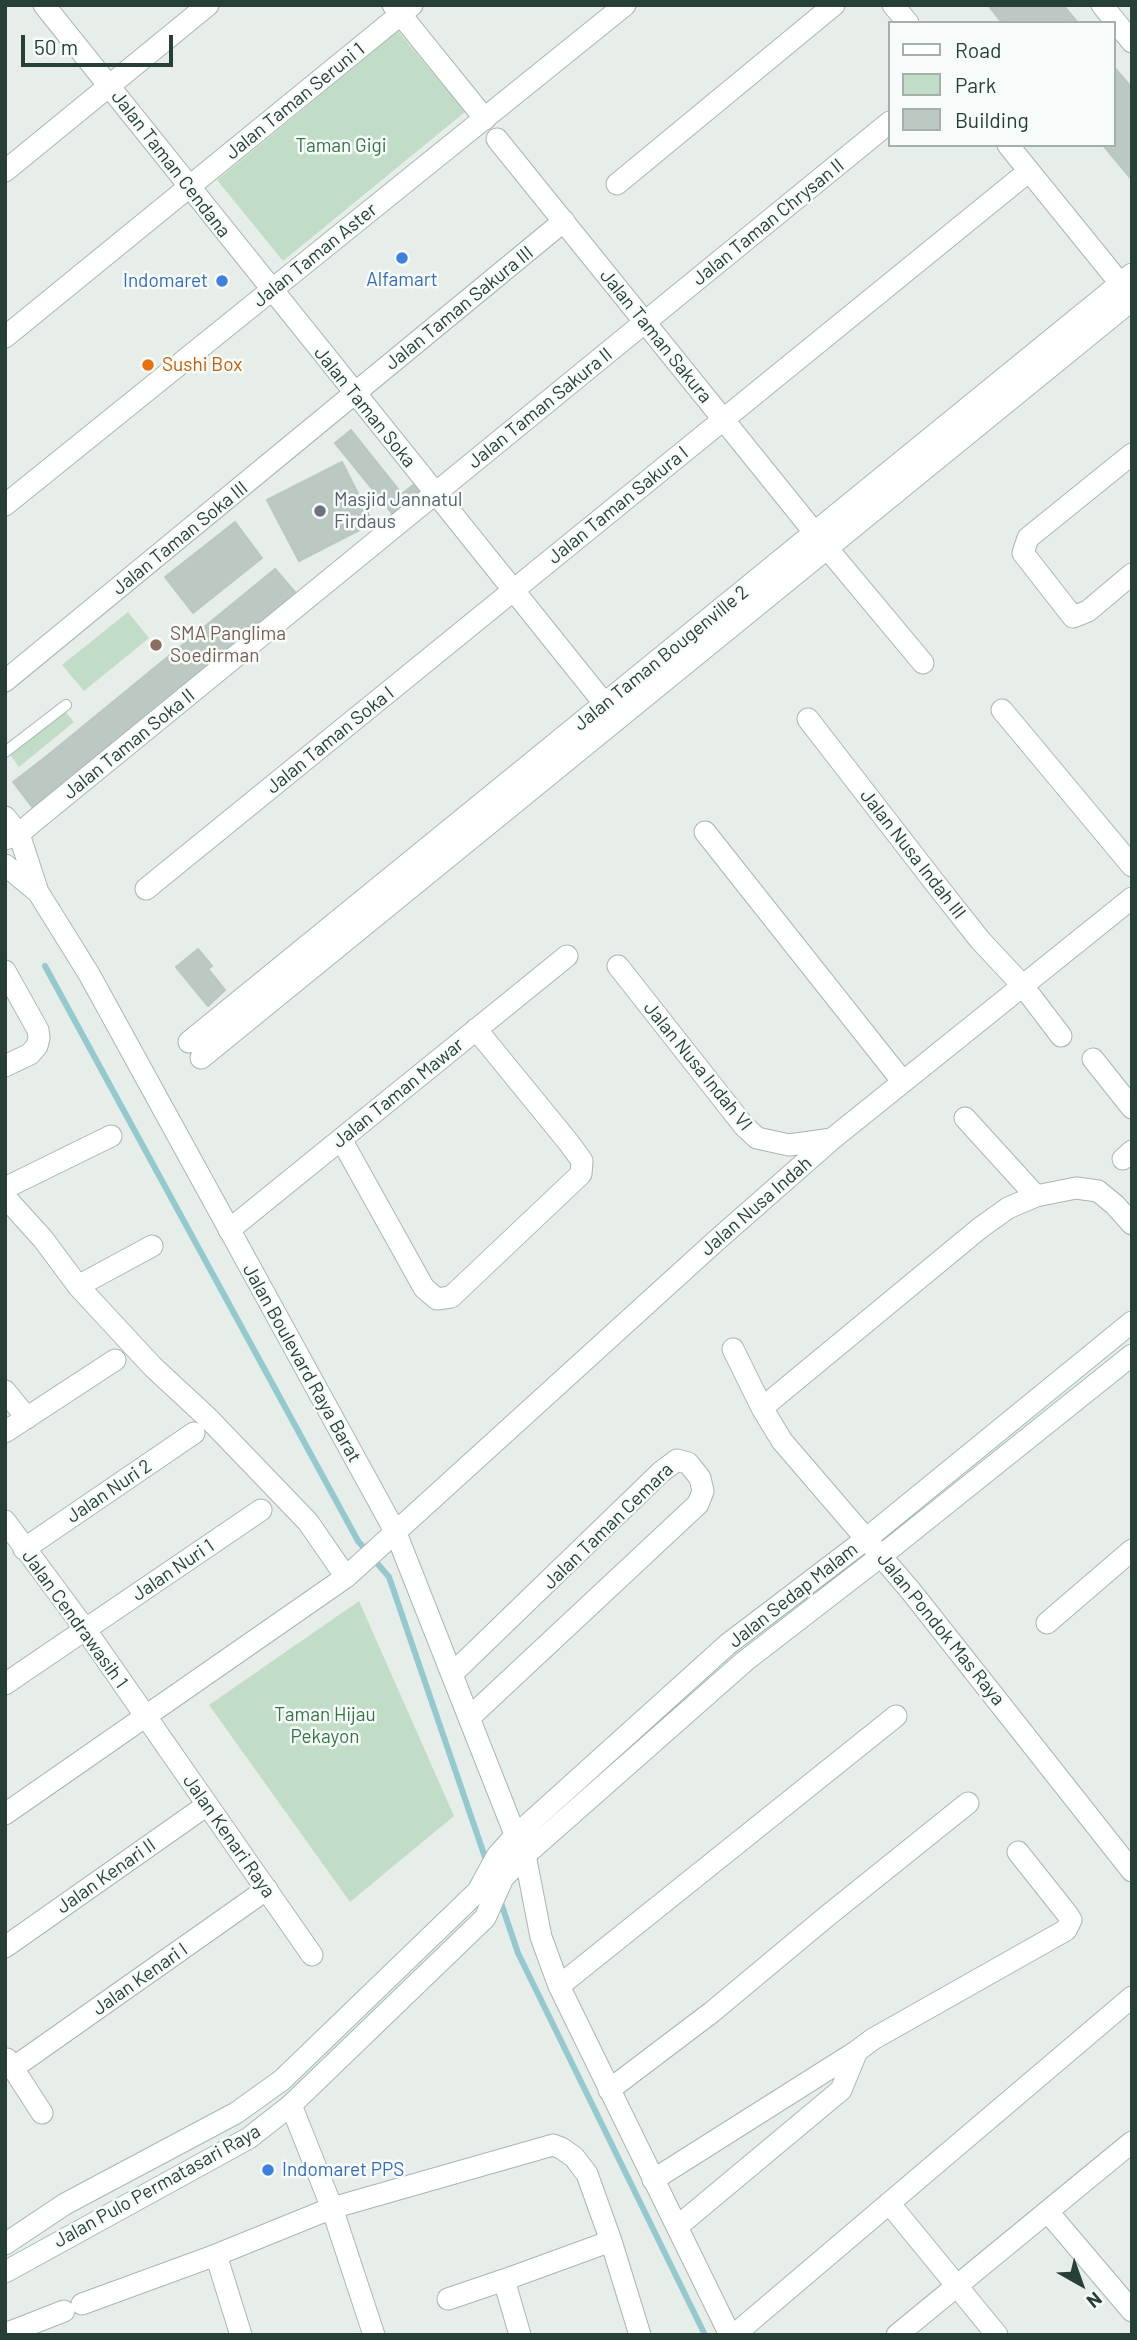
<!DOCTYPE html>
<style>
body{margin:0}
#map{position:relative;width:1137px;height:2340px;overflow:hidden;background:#e7eeea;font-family:Barlow,sans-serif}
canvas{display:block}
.frame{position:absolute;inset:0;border:7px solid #264037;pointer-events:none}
.legend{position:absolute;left:888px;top:21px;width:228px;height:126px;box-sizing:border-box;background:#f7fbf9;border:2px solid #a3b0ab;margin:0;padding:9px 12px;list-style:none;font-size:21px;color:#264037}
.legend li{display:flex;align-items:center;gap:14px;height:35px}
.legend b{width:35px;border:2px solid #a3b0ab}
.north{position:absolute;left:1046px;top:2249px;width:70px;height:70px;-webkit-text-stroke:5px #f7fbf9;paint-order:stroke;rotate:140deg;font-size:19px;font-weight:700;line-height:28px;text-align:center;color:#264037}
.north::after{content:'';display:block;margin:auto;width:24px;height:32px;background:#264037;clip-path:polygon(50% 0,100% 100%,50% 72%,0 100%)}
.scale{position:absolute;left:21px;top:35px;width:152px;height:32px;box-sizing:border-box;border:4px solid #264037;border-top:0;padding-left:9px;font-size:21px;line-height:24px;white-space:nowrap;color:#264037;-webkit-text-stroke:5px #f7fbf9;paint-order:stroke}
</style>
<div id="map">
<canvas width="1137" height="2340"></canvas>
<div class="frame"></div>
<ul class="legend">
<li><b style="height:9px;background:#fff"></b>Road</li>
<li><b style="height:19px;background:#c1ddc7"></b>Park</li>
<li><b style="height:19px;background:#bcc9c3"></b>Building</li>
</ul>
<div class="north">N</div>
<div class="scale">50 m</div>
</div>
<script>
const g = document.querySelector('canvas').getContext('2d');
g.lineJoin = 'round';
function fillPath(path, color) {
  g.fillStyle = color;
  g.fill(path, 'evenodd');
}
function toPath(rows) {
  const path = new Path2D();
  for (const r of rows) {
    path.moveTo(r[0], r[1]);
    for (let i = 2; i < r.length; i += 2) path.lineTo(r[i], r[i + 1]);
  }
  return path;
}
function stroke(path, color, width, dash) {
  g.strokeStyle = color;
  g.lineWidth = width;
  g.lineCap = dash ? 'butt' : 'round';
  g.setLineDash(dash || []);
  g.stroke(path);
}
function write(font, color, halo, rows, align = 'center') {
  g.font = font + ' Barlow,sans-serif';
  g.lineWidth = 5;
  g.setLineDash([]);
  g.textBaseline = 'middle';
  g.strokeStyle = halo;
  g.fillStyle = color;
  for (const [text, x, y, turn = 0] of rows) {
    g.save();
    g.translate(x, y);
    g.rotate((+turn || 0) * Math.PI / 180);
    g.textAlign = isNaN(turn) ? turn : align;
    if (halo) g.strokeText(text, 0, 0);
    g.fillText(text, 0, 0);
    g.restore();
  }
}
const green = toPath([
 [398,31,465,112,283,261,217,180],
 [128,612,149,638,84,691,62,665],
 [63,709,74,722,19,767,8,752],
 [359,1601,454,1816,350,1902,209,1705]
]);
const stream = toPath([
 [45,966,358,1541,389,1577,487,1863],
 [500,1900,518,1953,705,2335]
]);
const building = toPath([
 [988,5,1063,5,1078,23,1002,23,988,5],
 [1114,67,1132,88,1132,180,1103,145,1114,145,1114,67],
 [351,430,402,494,413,485,422,496,396,518,335,443,351,430],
 [342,462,373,523,299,561,267,500,342,462],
 [235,522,262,558,193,613,165,577,235,522],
 [275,569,300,598,94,767,70,737,275,569],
 [70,737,94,767,66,789,43,759,70,737],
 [43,759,66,789,36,812,13,782,43,759],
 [198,949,212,966,208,969,225,990,208,1006,176,967,198,949]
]);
const lane = toPath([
 [5,752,66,705]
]);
const street = toPath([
 [44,5,612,713],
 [393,5,485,119],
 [893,5,908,23],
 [497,139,827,548,923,663],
 [1008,145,1128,293],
 [5,171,208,5],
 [617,184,834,5],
 [5,337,412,5],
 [1132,454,1028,538,1023,553,1073,617,1088,611,1132,574],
 [5,681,564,221],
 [1002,710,1132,866],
 [808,719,935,883,980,940,1023,986,1061,1036],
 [705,832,903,1082],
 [5,839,19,834,34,821,890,122],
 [146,889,1029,171],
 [618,966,744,1126,757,1138,789,1145,832,1139],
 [5,971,38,1030,39,1038,37,1046,30,1054,5,1066],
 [189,1042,1132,274],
 [201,1058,1132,300],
 [1093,1059,1132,1108],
 [965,1118,1036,1196],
 [341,1139,424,1288,437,1299,451,1297,581,1174,582,1161,569,1143,476,1029],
 [1123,1159,1132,1151],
 [5,1188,111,1136],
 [5,1197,43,1239,78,1286,153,1367,208,1418,308,1522,346,1577],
 [229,1230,567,956],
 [78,1286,152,1246],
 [733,1349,762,1408,782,1441,910,1590,1132,1871],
 [5,1391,27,1418],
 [762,1408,980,1228,1008,1208,1036,1196,1076,1188,1098,1191,1115,1205,1132,1224],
 [5,1432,115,1360],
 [5,1521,85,1629,312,1955],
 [24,1549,194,1433],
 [1047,1623,1132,1550],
 [453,1673,661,1472,677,1460,688,1463,700,1478,703,1491,698,1504,470,1717],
 [5,1684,261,1510],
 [5,1814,346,1577,717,1240,832,1139,1132,898],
 [525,1855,541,1937,559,1986,730,2335],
 [5,1947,207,1805],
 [559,1986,896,1716],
 [7,2059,42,2113],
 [13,2068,267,1889],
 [609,2090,712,2012,826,1917,968,1803],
 [291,2105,332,2208,374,2335],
 [653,2180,857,2051],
 [889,2203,997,2335],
 [1048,2212,1132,2311],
 [678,2226,841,2090,857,2051,873,2039,1066,1930,1071,1920,1068,1915,1018,1852],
 [216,2255,241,2335],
 [448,2299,504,2280],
 [82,2304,216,2255,332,2208,553,2145,561,2148,574,2157,587,2174,611,2241,640,2335],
 [5,2334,64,2311],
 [520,2335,504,2280,611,2241],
 [734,2335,1132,1997],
 [897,2335,1132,2142]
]);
const secondary = toPath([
 [1102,5,1132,42],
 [5,505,625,5],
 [5,817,19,834,38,892,89,974,396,1533,520,1847],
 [5,865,38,892],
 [5,2244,65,2204,236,2113,282,2080,478,1891,497,1856,515,1836,728,1644,866,1539,1132,1322],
 [5,2272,249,2138,291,2105,485,1918,503,1878,525,1855,745,1661,881,1556,1132,1355]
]);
const markers = [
 [402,258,7,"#3f7fe0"],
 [222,281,7,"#3f7fe0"],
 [148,365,7,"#e8710a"],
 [320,511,7,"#6b7280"],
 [156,645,7,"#8d6e63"],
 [268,2170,7,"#3f7fe0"]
];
const streetNames = [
 ["Jalan Taman Seruni 1",295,101,-39],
 ["Jalan Taman Cendana",171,164,52],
 ["Jalan Taman Chrysan II",768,222,-39],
 ["Jalan Taman Aster",315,255,-39],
 ["Jalan Taman Sakura III",459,308,-39],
 ["Jalan Taman Sakura",656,336,51],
 ["Jalan Taman Soka",365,407,51],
 ["Jalan Taman Sakura II",540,408,-39],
 ["Jalan Taman Sakura I",618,505,-39],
 ["Jalan Taman Soka III",180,538,-39],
 ["Jalan Taman Bougenville 2",661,658,-39],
 ["Jalan Taman Soka I",330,740,-39],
 ["Jalan Taman Soka II",129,744,-39],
 ["Jalan Nusa Indah III",913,854,52],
 ["Jalan Nusa Indah VI",698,1066,51],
 ["Jalan Taman Mawar",398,1093,-39],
 ["Jalan Nusa Indah",756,1206,-41],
 ["Jalan Boulevard Raya Barat",302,1363,61],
 ["Jalan Nuri 2",109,1491,-34],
 ["Jalan Taman Cemara",608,1526,-44],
 ["Jalan Nuri 1",173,1570,-34],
 ["Jalan Sedap Malam",793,1595,-38],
 ["Jalan Cendrawasih 1",75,1619,54],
 ["Jalan Pondok Mas Raya",941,1629,51],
 ["Jalan Kenari Raya",229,1836,55],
 ["Jalan Kenari II",106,1876,-35],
 ["Jalan Kenari I",140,1979,-35],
 ["Jalan Pulo Permatasari Raya",157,2186,-29]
];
const parkNames = [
 ["Taman Gigi",341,146],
 ["Taman Hijau",325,1715],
 ["Pekayon",325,1737]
];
const shopNames = [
 ["Alfamart",402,280],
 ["Indomaret",208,281,"right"],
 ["Indomaret PPS",282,2170,"left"]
];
const foodNames = [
 ["Sushi Box",162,365]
];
const worshipNames = [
 ["Masjid Jannatul",334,500],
 ["Firdaus",334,522]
];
const educationNames = [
 ["SMA Panglima",170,634],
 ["Soedirman",170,656]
];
fillPath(green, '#c1ddc7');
stroke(stream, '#93c9cf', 6);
fillPath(building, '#bcc9c3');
stroke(building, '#b9c8c1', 2);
stroke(lane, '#a9b6b1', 12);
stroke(street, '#a9b6b1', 23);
stroke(secondary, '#a5b9b1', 23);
stroke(lane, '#fff', 10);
stroke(street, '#fff', 21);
stroke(secondary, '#fff', 21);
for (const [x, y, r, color] of markers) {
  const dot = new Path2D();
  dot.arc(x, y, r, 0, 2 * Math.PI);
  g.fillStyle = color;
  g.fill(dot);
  stroke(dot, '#f7fbf9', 2.5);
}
write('19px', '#264037', '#f7fbf9', streetNames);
write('19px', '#337448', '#f7fbf9', parkNames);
write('19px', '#366cbe', '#f7fbf9', shopNames);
write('19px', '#c56008', '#f7fbf9', foodNames, 'left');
write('19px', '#5b616d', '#f7fbf9', worshipNames, 'left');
write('19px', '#785e54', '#f7fbf9', educationNames, 'left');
</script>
